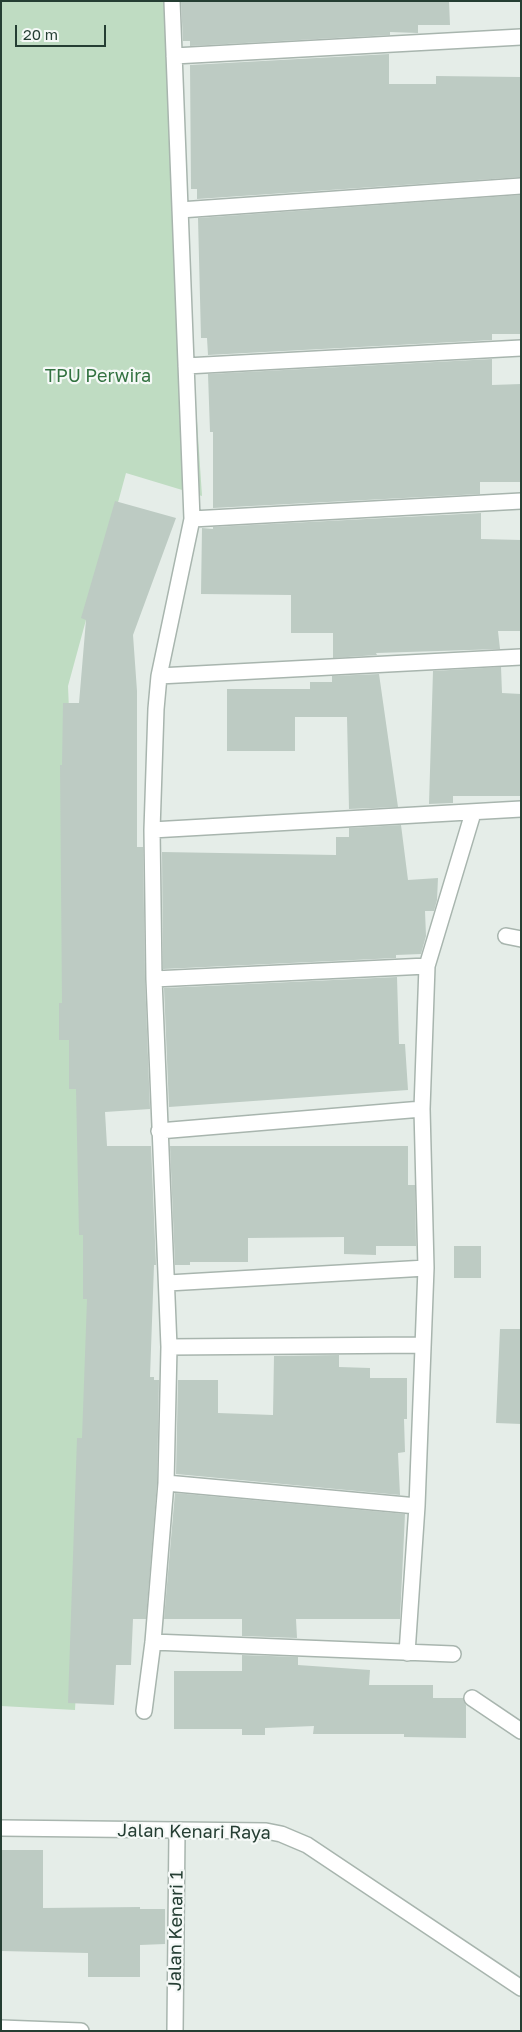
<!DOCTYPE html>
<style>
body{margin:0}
#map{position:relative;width:522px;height:2032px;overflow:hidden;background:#e5ede8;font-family:"Golos Text",sans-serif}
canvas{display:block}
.frame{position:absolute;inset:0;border:2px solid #253e33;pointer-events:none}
.scale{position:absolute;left:15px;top:25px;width:91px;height:22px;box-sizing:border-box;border:2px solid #253e33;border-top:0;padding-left:6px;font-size:15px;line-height:18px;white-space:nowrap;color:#253e33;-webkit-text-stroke:4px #f5f9f7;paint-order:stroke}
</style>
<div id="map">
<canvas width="522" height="2032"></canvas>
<div class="frame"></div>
<div class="scale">20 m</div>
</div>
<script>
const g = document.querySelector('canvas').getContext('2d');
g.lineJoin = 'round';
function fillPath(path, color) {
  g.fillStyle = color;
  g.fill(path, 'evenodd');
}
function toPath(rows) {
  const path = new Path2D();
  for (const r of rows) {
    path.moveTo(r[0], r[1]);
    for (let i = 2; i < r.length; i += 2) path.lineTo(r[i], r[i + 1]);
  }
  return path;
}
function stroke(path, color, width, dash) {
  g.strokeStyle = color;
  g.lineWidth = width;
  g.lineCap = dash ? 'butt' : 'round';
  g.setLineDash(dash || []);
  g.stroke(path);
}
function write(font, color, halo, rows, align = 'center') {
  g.font = font + ' "Golos Text",sans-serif';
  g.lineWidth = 4.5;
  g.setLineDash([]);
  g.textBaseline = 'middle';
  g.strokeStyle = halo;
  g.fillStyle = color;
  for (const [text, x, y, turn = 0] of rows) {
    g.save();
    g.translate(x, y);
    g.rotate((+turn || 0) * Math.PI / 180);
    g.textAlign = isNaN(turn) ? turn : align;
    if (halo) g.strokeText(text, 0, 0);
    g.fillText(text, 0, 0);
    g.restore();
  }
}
const green = toPath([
 [1,1,169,1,202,496,126,473,68,686,90,1211,87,1479,75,1710,1,1706]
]);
const building = toPath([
 [181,1,449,1,450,25,418,25,418,33,390,32,390,35,190,46,190,41,183,41],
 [389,54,389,84,436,84,436,76,521,77,521,177,197,199,197,189,191,189,190,65],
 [521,195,521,334,492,334,492,340,208,355,207,338,201,338,198,218],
 [492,359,492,385,521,384,521,482,480,482,480,494,213,508,213,432,210,432,208,374],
 [115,501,176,518,133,635,137,691,137,847,143,847,145,979,150,1109,105,1112,107,1146,151,1146,156,1265,154,1265,150,1377,154,1377,154,1380,159,1380,157,1483,146,1619,133,1619,131,1665,116,1665,114,1705,68,1703,77,1438,82,1438,87,1299,83,1299,83,1235,79,1235,76,1089,69,1089,69,1040,59,1040,59,1003,62,1003,60,765,62,765,63,703,79,703,86,620,81,618],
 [481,513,481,539,521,540,521,631,498,631,500,649,376,653,377,655,333,658,333,633,291,633,291,595,201,594,202,528,213,529,213,527],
 [501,667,502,693,521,694,521,796,453,796,453,803,429,804,433,671],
 [379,674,398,807,349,809,347,717,295,717,295,751,227,751,227,689,310,689,310,682,332,682,332,676],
 [401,825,408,880,438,878,437,900,434,911,425,911,426,936,421,954,396,955,396,958,163,969,162,852,336,855,336,837,349,837,349,828],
 [397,977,399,1044,405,1044,408,1090,169,1107,164,988],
 [170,1146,408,1146,408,1185,415,1185,416,1246,376,1246,376,1255,344,1254,344,1237,248,1238,248,1262,190,1262,190,1265,175,1265],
 [454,1246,481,1246,481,1278,454,1278],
 [500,1329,521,1329,521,1424,496,1423],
 [339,1355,339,1367,370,1368,370,1378,407,1378,407,1419,404,1419,405,1452,398,1453,400,1495,176,1474,178,1380,218,1380,218,1413,273,1415,274,1356],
 [175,1493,405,1514,400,1619,296,1619,297,1638,242,1636,242,1619,164,1619],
 [242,1655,298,1657,298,1665,370,1670,369,1685,433,1685,433,1698,463,1698,466,1705,466,1738,404,1737,404,1734,313,1734,314,1726,265,1728,265,1735,242,1735,242,1729,174,1729,174,1671,242,1671],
 [1,1850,43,1850,43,1908,140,1907,140,1909,165,1909,165,1944,140,1945,140,1977,88,1977,88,1953,1,1951]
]);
const street = toPath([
 [174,56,521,37],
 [180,210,521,186],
 [186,366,521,348],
 [192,519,521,501],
 [159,676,521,657],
 [152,830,521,809],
 [506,936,521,939],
 [154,979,427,966],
 [159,1131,422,1109],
 [168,1283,426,1268],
 [169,1347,423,1345],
 [166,1483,417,1506],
 [153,1642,453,1654],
 [407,1653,417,1506,426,1268,422,1109,427,966,473,813],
 [472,1698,521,1731],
 [144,1711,153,1642,166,1483,169,1347,154,979,152,830,156,709,159,676,192,519,172,1],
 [1,1828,266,1831,281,1834,307,1845,521,1988],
 [1,2028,81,2031],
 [175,2031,177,1831]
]);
const parkNames = [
 ["TPU Perwira",98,376]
];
const streetNames = [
 ["Jalan Kenari Raya",194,1832,1],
 ["Jalan Kenari 1",176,1931,-89]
];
fillPath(green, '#bfdcc2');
fillPath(building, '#bdcbc3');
stroke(street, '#a8b5ae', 18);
stroke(street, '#fff', 15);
write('18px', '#327240', '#f5f9f7', parkNames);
write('18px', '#253e33', '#f5f9f7', streetNames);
</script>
